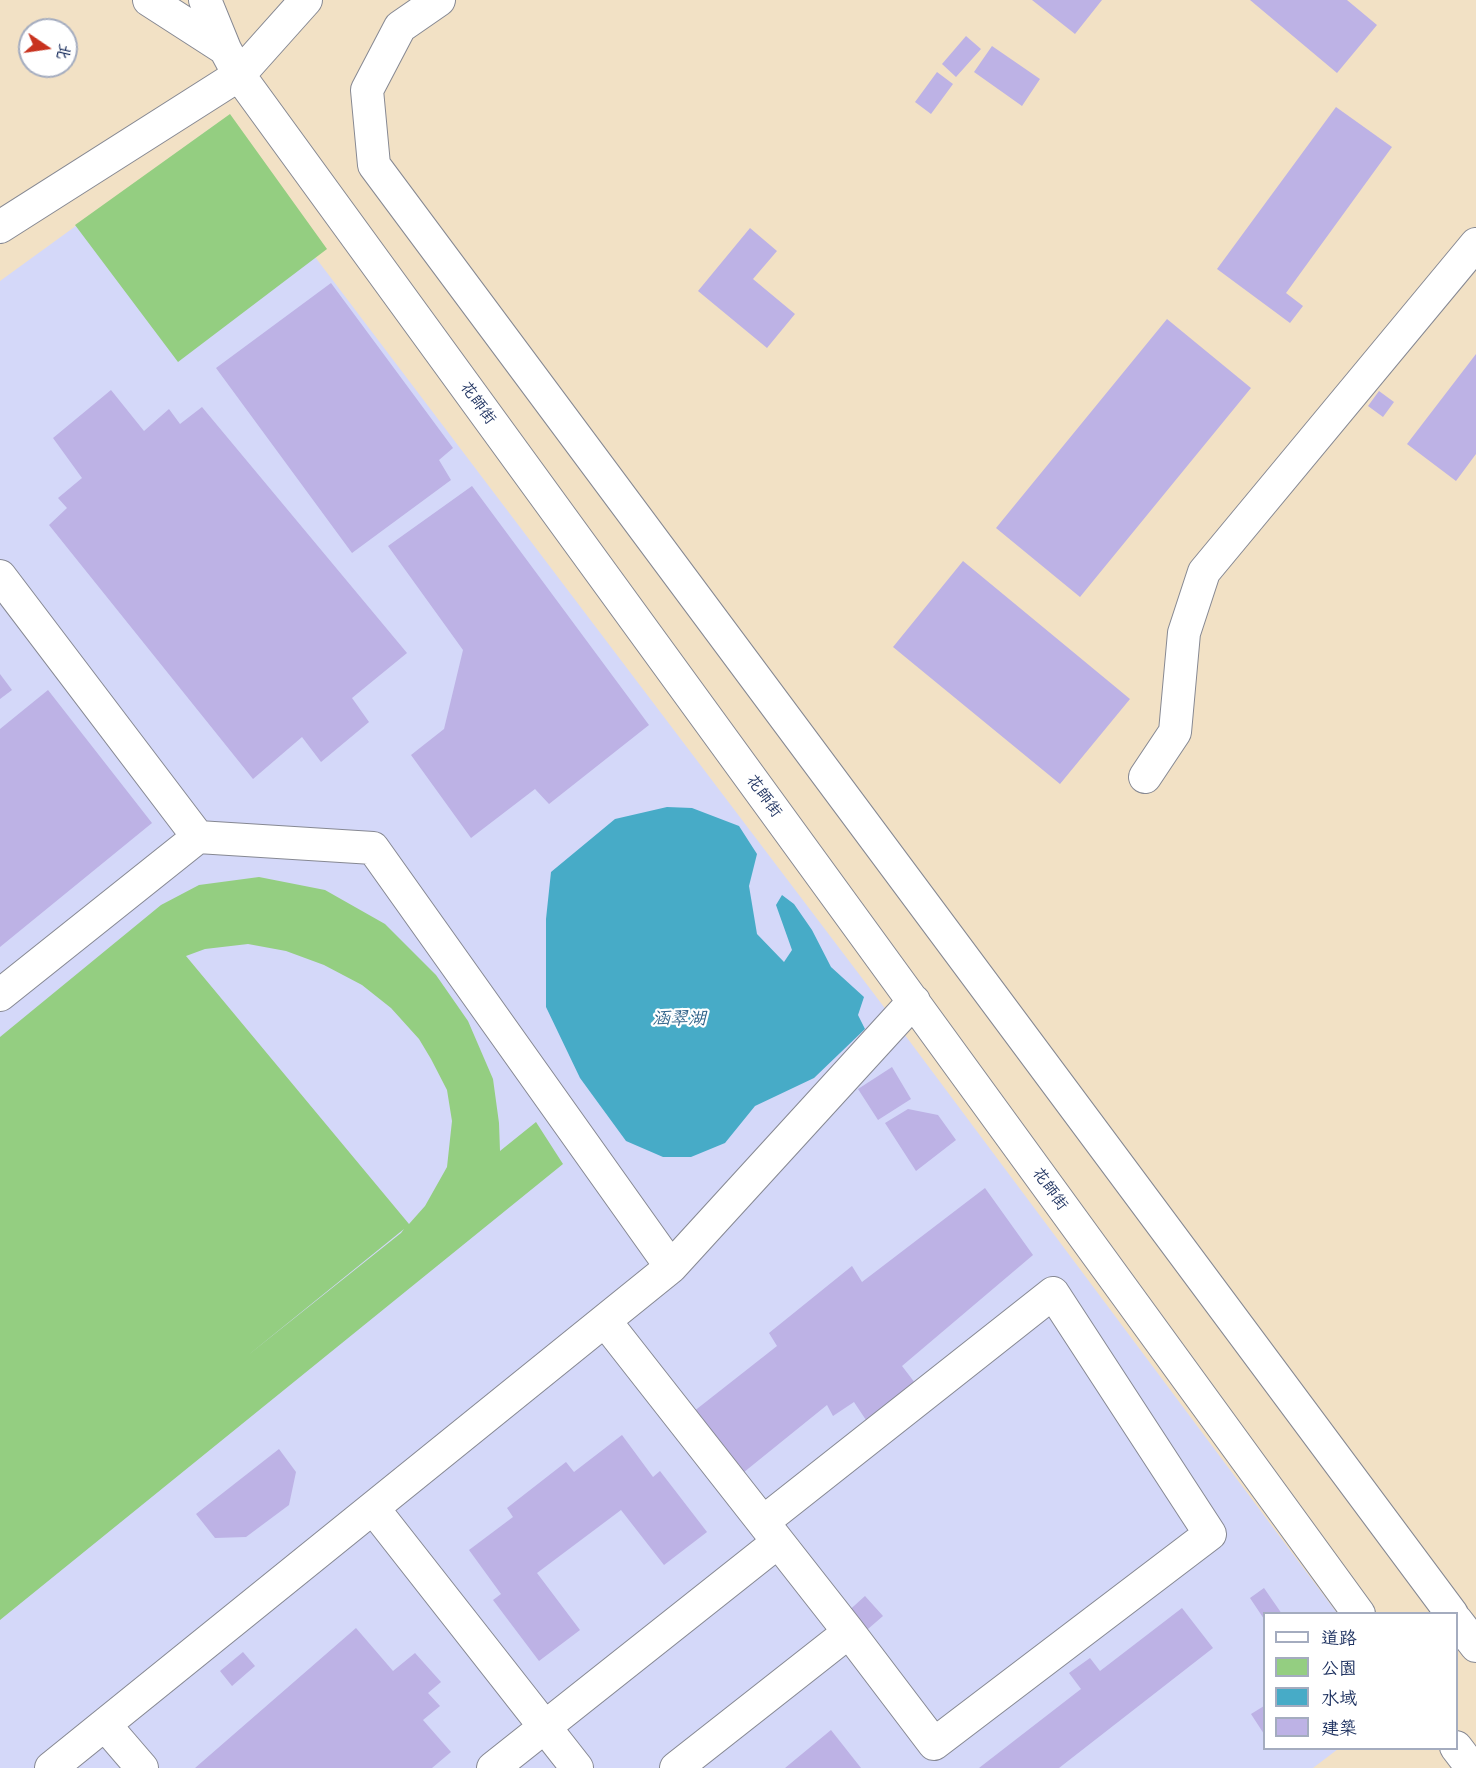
<!DOCTYPE html>
<meta charset="utf-8">
<style>
body{margin:0}
#map{position:relative;width:1476px;height:1768px;overflow:hidden;background:#f2e1c5;font-family:"Comic Neue","LXGW WenKai TC",sans-serif}
canvas{display:block}
.legend{position:absolute;left:1263px;top:1612px;width:195px;height:138px;box-sizing:border-box;background:#fff;border:2px solid #a4acbf;margin:0;padding:8px 10px;list-style:none;font-size:18px;color:#1b2f5e}
.legend li{display:flex;align-items:center;gap:12px;height:30px}
.legend b{width:30px;border:2px solid #a4acbf}
.north{position:absolute;left:18px;top:18px;width:60px;height:60px;box-sizing:border-box;background:#fff;border:2px solid #a4acbf;border-radius:50%;rotate:103deg;font-size:16px;font-weight:700;line-height:24px;text-align:center;color:#1b2f5e}
.north::after{content:'';display:block;margin:auto;width:21px;height:27px;background:#c8321e;clip-path:polygon(50% 0,100% 100%,50% 72%,0 100%)}
</style>
<div id="map">
<canvas width="1476" height="1768"></canvas>
<ul class="legend">
<li><b style="height:8px;background:#fff"></b>道路</li>
<li><b style="height:16px;background:#94ce81"></b>公園</li>
<li><b style="height:16px;background:#47abc7"></b>水域</li>
<li><b style="height:16px;background:#bdb2e5"></b>建築</li>
</ul>
<div class="north">北</div>
</div>
<script>
const g = document.querySelector('canvas').getContext('2d');
g.lineJoin = 'round';
function fillPath(path, color) {
  g.fillStyle = color;
  g.fill(path, 'evenodd');
}
function toPath(rows) {
  const path = new Path2D();
  for (const r of rows) {
    path.moveTo(r[0], r[1]);
    for (let i = 2; i < r.length; i += 2) path.lineTo(r[i], r[i + 1]);
  }
  return path;
}
function stroke(path, color, width, dash) {
  g.strokeStyle = color;
  g.lineWidth = width;
  g.lineCap = dash ? 'butt' : 'round';
  g.setLineDash(dash || []);
  g.stroke(path);
}
function write(font, color, halo, rows, align = 'center') {
  g.font = font + ' "Comic Neue","LXGW WenKai TC",sans-serif';
  g.lineWidth = 4.5;
  g.setLineDash([]);
  g.textBaseline = 'middle';
  g.strokeStyle = halo;
  g.fillStyle = color;
  for (const [text, x, y, turn = 0] of rows) {
    g.save();
    g.translate(x, y);
    g.rotate((+turn || 0) * Math.PI / 180);
    g.textAlign = isNaN(turn) ? turn : align;
    if (halo) g.strokeText(text, 0, 0);
    g.fillText(text, 0, 0);
    g.restore();
  }
}
const built = toPath([
 [215,125,887,1011,1337,1613,1264,1614,1264,1748,1338,1749,1313,1768,0,1768,0,281]
]);
const green = toPath([
 [230,114,327,249,178,362,75,225],
 [259,877,325,890,385,924,436,975,468,1021,493,1079,499,1123,500,1151,536,1122,563,1164,0,1620,0,1037,161,905,199,885],
 [248,944,286,951,324,965,362,985,391,1008,419,1039,431,1059,447,1090,452,1121,447,1167,425,1206,409,1224,186,956,205,949],
 [404,1229,401,1233,247,1356]
]);
const water = toPath([
 [667,807,692,808,739,826,757,854,749,886,757,934,784,962,792,950,776,905,782,895,794,904,812,930,831,967,864,997,858,1015,865,1029,814,1078,755,1106,725,1143,691,1157,663,1157,626,1141,580,1078,546,1007,546,919,551,872,615,819]
]);
const building = toPath([
 [1032,0,1102,0,1075,34],
 [1250,0,1347,0,1377,25,1337,73],
 [966,36,981,49,956,77,942,64],
 [992,46,1040,79,1022,106,974,72],
 [937,72,953,84,931,114,915,102],
 [1336,107,1392,147,1286,293,1303,306,1290,323,1217,269],
 [750,228,777,251,753,279,795,314,767,348,698,291],
 [331,283,453,448,439,460,451,480,352,553,216,368],
 [1167,319,1251,388,1080,597,996,528],
 [1476,354,1476,454,1456,481,1407,444],
 [111,390,144,431,169,409,180,424,202,407,407,653,352,698,369,722,321,762,302,737,253,779,49,525,67,508,58,498,82,478,53,438],
 [1379,391,1394,402,1383,417,1368,406],
 [472,486,649,725,549,804,535,789,471,838,411,755,444,729,463,650,388,546],
 [963,561,1130,699,1060,784,893,647],
 [0,674,12,690,0,699],
 [48,690,152,823,0,947,0,729],
 [892,1067,911,1099,878,1120,858,1089],
 [908,1109,938,1115,956,1140,916,1171,885,1123],
 [985,1188,1033,1255,902,1366,915,1383,866,1420,854,1402,833,1416,827,1405,728,1485,679,1423,777,1346,769,1333,852,1266,862,1282],
 [622,1435,653,1477,660,1471,707,1532,664,1565,621,1510,537,1573,580,1630,539,1661,493,1600,501,1594,469,1550,513,1517,507,1508,566,1462,574,1472],
 [279,1449,296,1472,289,1505,246,1537,215,1538,196,1514],
 [1264,1588,1282,1614,1264,1614,1264,1619,1250,1598],
 [865,1596,883,1616,861,1635,844,1615],
 [1182,1608,1213,1648,1059,1768,979,1768,1081,1689,1069,1673,1090,1658,1100,1671],
 [356,1628,393,1671,415,1653,441,1682,428,1693,440,1706,423,1720,451,1752,432,1768,195,1768],
 [243,1652,255,1666,232,1686,220,1671],
 [1264,1706,1264,1734,1251,1714],
 [831,1730,861,1768,785,1768]
]);
const minor = toPath([
 [149,0,225,49,239,75,1359,1614],
 [205,0,225,49],
 [439,0,400,27,367,90,374,165,1452,1614],
 [0,227,239,75,306,0],
 [0,576,198,837,0,995],
 [1145,777,1175,732,1184,633,1204,572,1476,244],
 [671,1267,914,1001],
 [605,1321,849,1632,676,1768],
 [373,1508,577,1768],
 [763,1522,1053,1293,1210,1534,934,1744,849,1632],
 [1456,1620,1476,1646],
 [105,1725,142,1768],
 [1456,1747,1472,1768],
 [51,1768,671,1267,373,848,198,837],
 [493,1768,778,1542]
]);
const streetNames = [
 ["花師街",478,403,54],
 ["花師街",764,796,54],
 ["花師街",1050,1189,54]
];
const waterNames = [
 ["涵翠湖",679,1019]
];
fillPath(built, '#d4d8f9');
fillPath(green, '#94ce81');
fillPath(water, '#47abc7');
fillPath(building, '#bdb2e5');
stroke(minor, '#868892', 34);
stroke(minor, '#fff', 32);
write('16px', '#1b2f5e', '#fff', streetNames);
write('italic 18px', '#2d6188', '#fff', waterNames);
</script>
